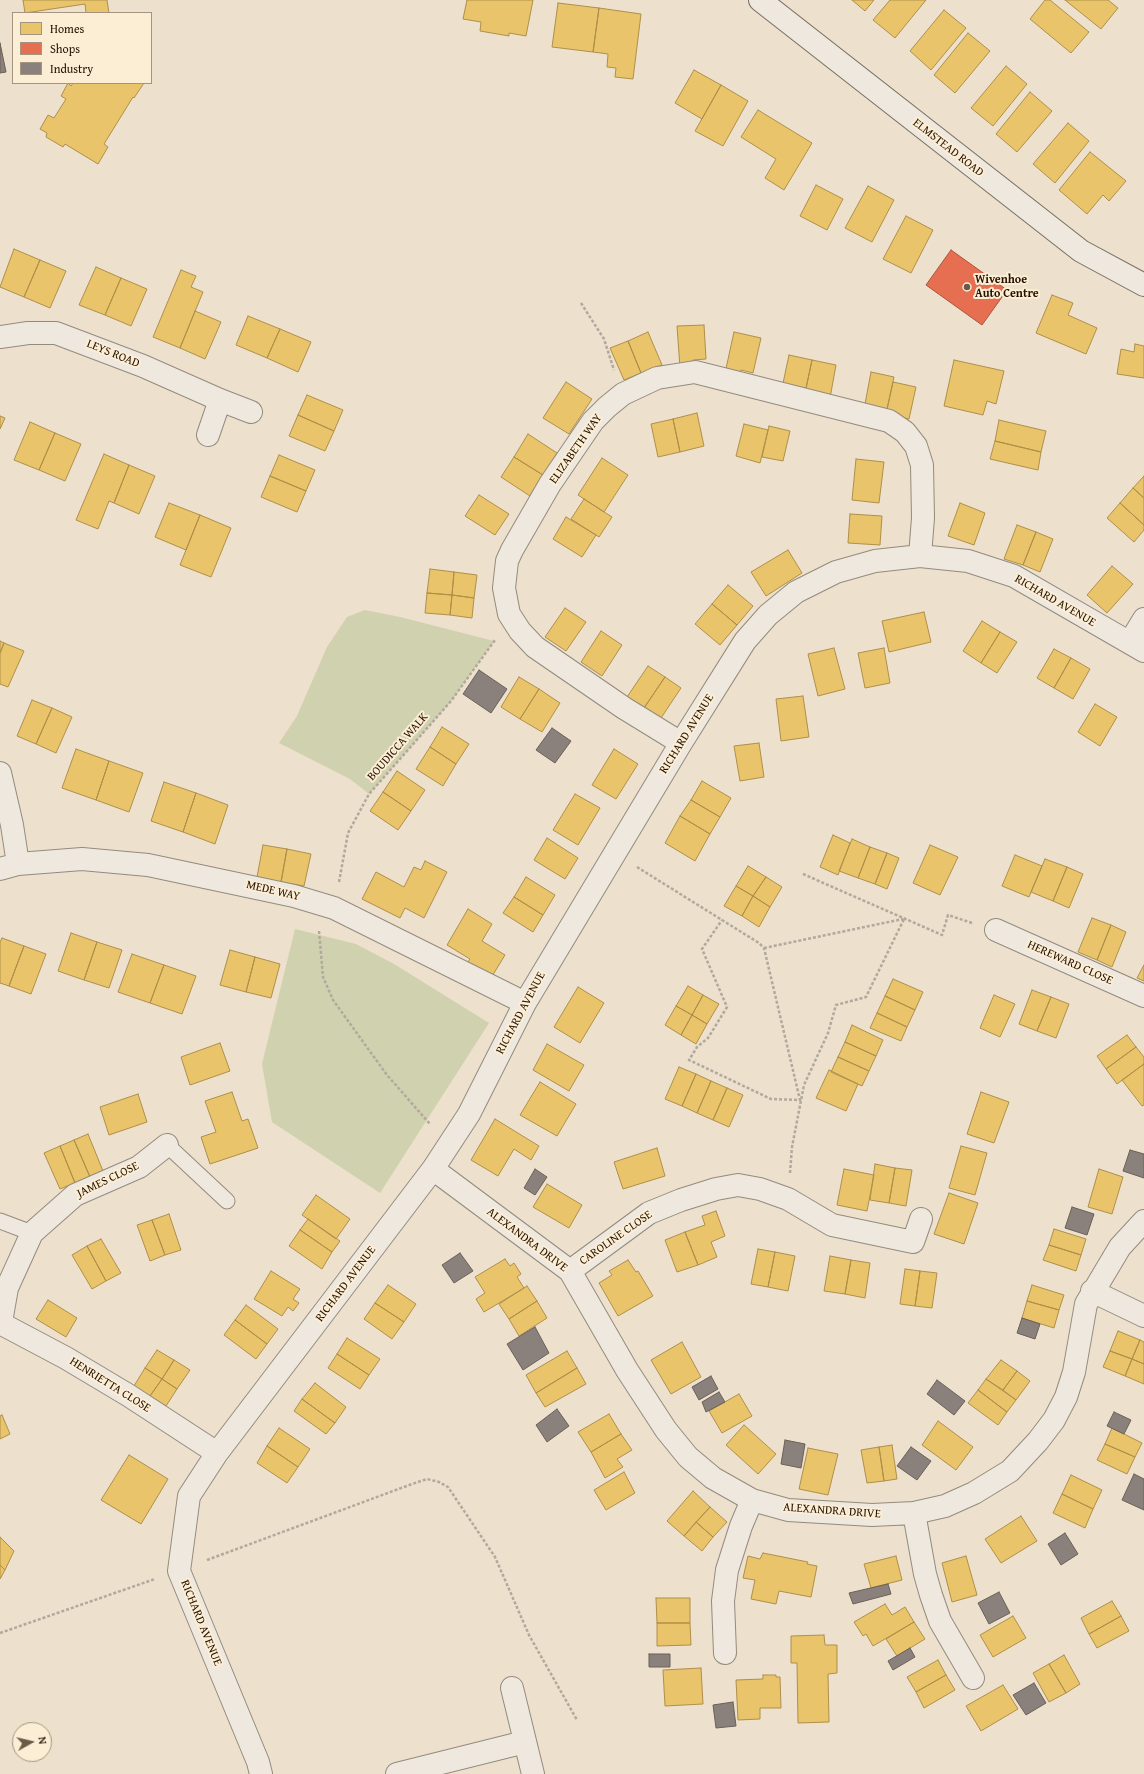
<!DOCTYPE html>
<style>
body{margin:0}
#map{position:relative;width:1144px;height:1774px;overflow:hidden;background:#ede0cc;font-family:"Gentium Book Plus",serif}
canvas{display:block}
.legend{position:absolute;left:12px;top:12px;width:140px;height:72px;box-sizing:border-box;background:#fcedd5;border:1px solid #a59580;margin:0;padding:5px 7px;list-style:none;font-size:12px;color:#231200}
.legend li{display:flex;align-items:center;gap:8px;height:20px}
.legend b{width:20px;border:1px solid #a59580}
.north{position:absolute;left:12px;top:1722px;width:40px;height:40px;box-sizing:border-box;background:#fcedd5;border:1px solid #a59580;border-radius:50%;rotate:82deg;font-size:11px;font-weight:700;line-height:16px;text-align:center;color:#231200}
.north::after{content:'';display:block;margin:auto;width:14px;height:18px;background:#6a5a47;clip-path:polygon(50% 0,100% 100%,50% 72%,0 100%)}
</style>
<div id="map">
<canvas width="1144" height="1774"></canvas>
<ul class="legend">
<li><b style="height:11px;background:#e9c46a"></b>Homes</li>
<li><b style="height:11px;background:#e76f51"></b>Shops</li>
<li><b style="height:11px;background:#8a817c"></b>Industry</li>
</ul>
<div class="north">N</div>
</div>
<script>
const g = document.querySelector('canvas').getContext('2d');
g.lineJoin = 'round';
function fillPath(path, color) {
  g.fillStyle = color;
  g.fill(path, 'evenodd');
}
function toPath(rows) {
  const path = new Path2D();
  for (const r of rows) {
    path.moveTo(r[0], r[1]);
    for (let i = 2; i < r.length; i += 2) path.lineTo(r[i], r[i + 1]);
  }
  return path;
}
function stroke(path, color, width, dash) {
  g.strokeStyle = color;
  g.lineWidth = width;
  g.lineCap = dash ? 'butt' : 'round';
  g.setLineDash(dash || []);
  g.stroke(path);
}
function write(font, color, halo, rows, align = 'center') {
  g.font = font + ' "Gentium Book Plus",serif';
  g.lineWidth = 4;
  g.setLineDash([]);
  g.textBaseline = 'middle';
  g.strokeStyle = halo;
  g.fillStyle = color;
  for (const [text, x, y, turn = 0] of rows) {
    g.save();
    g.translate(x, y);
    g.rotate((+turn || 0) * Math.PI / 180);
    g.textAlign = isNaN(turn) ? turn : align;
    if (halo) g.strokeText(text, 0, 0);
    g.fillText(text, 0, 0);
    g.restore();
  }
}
const green = toPath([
 [365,610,400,617,494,641,451,701,369,794,350,779,279,743,297,716,327,647,347,617],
 [295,929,356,944,394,964,489,1023,380,1193,272,1122,262,1064]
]);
const homes = toPath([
 [23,0,107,0,109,13,86,13,85,4,25,13,23,0],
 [467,0,533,0,526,36,509,33,509,36,480,31,481,22,463,19,467,0],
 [852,0,874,0,865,11,852,0],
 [890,0,926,0,895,38,873,20,890,0],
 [1045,0,1050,0,1089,32,1071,53,1030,19,1045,0],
 [1065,0,1108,0,1118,8,1101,29,1065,0],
 [558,3,599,8,593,52,552,47,558,3],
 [599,8,641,14,633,79,615,77,616,68,607,67,608,54,593,52,599,8],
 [944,10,966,28,931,70,910,51,944,10],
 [968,33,990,51,955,93,934,75,968,33],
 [1006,66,1027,84,993,126,971,108,1006,66],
 [694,70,721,85,702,119,675,103,694,70],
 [68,83,71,86,73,83,144,83,134,98,133,97,104,144,108,147,98,164,65,144,63,147,46,137,47,133,40,129,48,115,54,118,66,99,61,96,68,83],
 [721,85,748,101,723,146,695,131,721,85],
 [1030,92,1052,111,1017,152,996,134,1030,92],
 [758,110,812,143,784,190,765,178,776,159,741,137,758,110],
 [1068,123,1089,141,1055,183,1033,164,1068,123],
 [1090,152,1126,181,1109,201,1103,195,1087,214,1059,190,1090,152],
 [816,185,843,199,827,230,800,216,816,185],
 [868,186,894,200,872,242,845,228,868,186],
 [906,216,933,230,911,273,883,259,906,216],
 [14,249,40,260,24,297,0,287,14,249],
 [40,260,66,271,50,308,24,297,40,260],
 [96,267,121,278,105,315,79,305,96,267],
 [181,270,196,276,191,287,203,292,180,348,153,337,181,270],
 [121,278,147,289,131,326,105,315,121,278],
 [1052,295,1073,303,1068,315,1097,328,1086,354,1036,333,1052,295],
 [195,311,221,322,205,359,180,348,195,311],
 [248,316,280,329,267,358,236,345,248,316],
 [704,325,706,359,693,360,693,368,680,368,677,326,704,325],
 [280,329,311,342,298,372,267,358,280,329],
 [648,332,662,365,641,373,628,341,648,332],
 [734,332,761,338,753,373,741,370,738,376,725,373,734,332],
 [628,341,641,373,624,380,610,348,628,341],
 [1135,344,1144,346,1144,378,1117,374,1121,349,1134,352,1135,344],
 [789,355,812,360,805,393,782,388,789,355],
 [812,360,836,365,830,398,805,393,812,360],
 [954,360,1004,371,996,404,987,401,983,415,944,406,954,360],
 [871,372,894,377,887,409,865,404,871,372],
 [566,382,592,399,569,434,543,418,566,382],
 [893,382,916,387,909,419,886,414,893,382],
 [307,395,343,410,334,431,298,415,307,395],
 [697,413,704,446,680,452,673,419,697,413],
 [298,415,334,431,325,451,289,436,298,415],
 [0,416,5,418,0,429,0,416],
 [673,419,680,452,658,457,651,424,673,419],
 [999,420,1046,431,1041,452,995,441,999,420],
 [30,422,55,433,39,470,14,460,30,422],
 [744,424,768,430,760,463,736,456,744,424],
 [769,426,790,431,783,461,762,457,769,426],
 [55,433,81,444,65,481,39,470,55,433],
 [528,434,557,453,543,475,514,457,528,434],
 [995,441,1041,452,1038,470,990,459,995,441],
 [104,454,129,465,114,503,109,501,98,529,76,520,104,454],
 [279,455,315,470,306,491,270,476,279,455],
 [514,457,543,475,530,496,501,477,514,457],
 [602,458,628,475,604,512,578,495,602,458],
 [856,459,884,462,879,503,852,500,856,459],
 [129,465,155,476,139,514,114,503,129,465],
 [270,476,306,491,297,512,261,497,270,476],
 [1144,476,1144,498,1133,488,1144,476],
 [1133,488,1144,498,1144,525,1120,503,1133,488],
 [479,495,509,514,495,535,465,516,479,495],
 [584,499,612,517,599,537,571,519,584,499],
 [169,503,200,515,186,550,155,537,169,503],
 [960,503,985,513,974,545,948,536,960,503],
 [1120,503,1144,525,1144,530,1134,542,1107,518,1120,503],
 [850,514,882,516,880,545,848,543,850,514],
 [200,515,231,528,211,577,180,565,200,515],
 [566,517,596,535,582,557,553,539,566,517],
 [1017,525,1036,532,1023,565,1004,559,1017,525],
 [1036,532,1053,539,1040,572,1023,565,1036,532],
 [788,550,802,573,766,596,751,572,788,550],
 [1112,566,1133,584,1107,613,1087,595,1112,566],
 [430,569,454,572,452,595,427,593,430,569],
 [454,572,477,575,474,598,452,595,454,572],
 [728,585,753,606,737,625,712,604,728,585],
 [427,593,452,595,450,615,425,613,427,593],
 [452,595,474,598,472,618,450,615,452,595],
 [712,604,737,625,720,645,695,624,712,604],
 [565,608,586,622,566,651,545,637,565,608],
 [924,612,931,642,889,652,882,621,924,612],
 [982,621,1000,632,981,663,963,651,982,621],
 [601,631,622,645,602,676,581,662,601,631],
 [1000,632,1017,642,997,673,981,663,1000,632],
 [0,641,4,643,0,653,0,641],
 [4,643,24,651,8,687,0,684,0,653,4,643],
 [834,648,845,689,818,696,808,654,834,648],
 [884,648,890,683,865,688,858,653,884,648],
 [1054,649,1071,658,1054,688,1037,678,1054,649],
 [1071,658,1090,669,1073,699,1054,688,1071,658],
 [648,666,665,677,644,708,627,697,648,666],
 [519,677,539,689,520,719,501,707,519,677],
 [665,677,681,688,661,718,644,708,665,677],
 [539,689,560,703,542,732,520,719,539,689],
 [803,696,809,737,781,741,776,699,803,696],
 [32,700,52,708,36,744,17,736,32,700],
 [1095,704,1117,717,1100,746,1078,732,1095,704],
 [52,708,72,717,56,753,36,744,52,708],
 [442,727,469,744,456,764,430,747,442,727],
 [759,743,764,777,740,781,734,746,759,743],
 [430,747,456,764,443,786,416,769,430,747],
 [76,749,109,761,96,800,62,788,76,749],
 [614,749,638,764,616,799,592,785,614,749],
 [109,761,143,773,129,812,96,800,109,761],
 [397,771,425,790,411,811,383,792,397,771],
 [702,781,731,798,720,817,691,800,702,781],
 [164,782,196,793,183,832,151,821,164,782],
 [383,792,411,811,398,830,370,811,383,792],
 [196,793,228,805,215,844,183,832,196,793],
 [575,794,600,808,578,845,553,830,575,794],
 [691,800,720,817,710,834,680,816,691,800],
 [680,816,710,834,695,861,665,843,680,816],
 [833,835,850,843,838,875,820,867,833,835],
 [547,838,578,858,565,879,534,860,547,838],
 [852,839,870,847,858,878,839,871,852,839],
 [263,845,287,849,281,882,257,877,263,845],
 [930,845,958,857,940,895,913,883,930,845],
 [870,847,887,853,875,884,858,878,870,847],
 [287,849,311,854,304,886,281,882,287,849],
 [887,853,899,858,887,889,875,884,887,853],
 [1015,855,1042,866,1029,897,1002,886,1015,855],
 [1045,859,1067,867,1053,901,1031,892,1045,859],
 [425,861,447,872,424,918,405,908,400,918,362,899,376,872,404,887,414,867,421,870,425,861],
 [748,866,766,877,753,896,736,886,748,866],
 [1067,867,1083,874,1069,908,1053,901,1067,867],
 [526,877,555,895,543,915,514,897,526,877],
 [766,877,782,887,770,907,753,896,766,877],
 [736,886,753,896,742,916,724,906,736,886],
 [753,896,770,907,759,927,742,916,753,896],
 [514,897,543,915,533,932,503,913,514,897],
 [468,909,492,924,482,941,505,955,491,978,467,963,470,959,447,945,468,909],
 [1092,918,1111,925,1097,960,1078,952,1092,918],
 [1111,925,1126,932,1112,967,1097,960,1111,925],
 [71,933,97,942,84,980,58,971,71,933],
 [2,938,24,946,9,986,0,983,0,942,2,938],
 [97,942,122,950,109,988,84,980,97,942],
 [24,946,46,954,31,994,9,986,24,946],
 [230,950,255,957,246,992,220,985,230,950],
 [132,954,164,965,150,1003,118,992,132,954],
 [255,957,280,964,271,998,246,992,255,957],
 [164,965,196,976,182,1014,150,1003,164,965],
 [1144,965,1144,981,1137,978,1144,965],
 [893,979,923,992,915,1010,885,996,893,979],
 [688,986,703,995,692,1015,676,1006,688,986],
 [578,987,604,1003,580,1043,554,1027,578,987],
 [1032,990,1051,997,1037,1031,1019,1024,1032,990],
 [703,995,719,1004,707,1024,692,1015,703,995],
 [994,995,1015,1004,1000,1037,980,1028,994,995],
 [885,996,915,1010,907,1027,877,1013,885,996],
 [1051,997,1069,1004,1056,1038,1037,1031,1051,997],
 [676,1006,692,1015,681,1035,665,1025,676,1006],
 [877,1013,907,1027,901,1041,870,1028,877,1013],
 [692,1015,707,1024,696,1044,681,1035,692,1015],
 [852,1025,883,1040,876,1056,845,1042,852,1025],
 [1127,1035,1136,1047,1106,1069,1097,1056,1127,1035],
 [845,1042,876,1056,869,1071,838,1057,845,1042],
 [220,1043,230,1071,190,1085,181,1057,220,1043],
 [547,1044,584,1065,569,1091,533,1070,547,1044],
 [1136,1047,1144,1057,1144,1064,1117,1084,1106,1069,1136,1047],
 [838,1057,869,1071,862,1086,831,1072,838,1057],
 [1144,1064,1144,1105,1142,1106,1122,1080,1144,1064],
 [679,1067,696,1074,682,1106,665,1099,679,1067],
 [829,1070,858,1084,846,1111,816,1098,829,1070],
 [696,1074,711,1081,697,1113,682,1106,696,1074],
 [711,1081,727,1088,713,1120,697,1113,711,1081],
 [540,1082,576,1104,557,1136,520,1115,540,1082],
 [727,1088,743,1095,729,1127,713,1120,727,1088],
 [232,1092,242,1121,248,1119,258,1148,210,1164,201,1137,216,1132,205,1101,232,1092],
 [981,1092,1009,1102,994,1143,967,1134,981,1092],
 [138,1094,147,1122,109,1135,100,1107,138,1094],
 [495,1119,539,1146,531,1160,514,1149,498,1176,471,1160,495,1119],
 [88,1134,103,1171,90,1177,74,1140,88,1134],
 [74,1140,90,1177,75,1183,60,1146,74,1140],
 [60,1146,75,1183,60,1189,44,1153,60,1146],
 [961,1146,987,1153,975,1195,949,1188,961,1146],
 [657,1148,665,1176,623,1189,614,1162,657,1148],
 [875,1164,895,1168,889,1203,870,1200,875,1164],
 [895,1168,912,1170,906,1206,889,1203,895,1168],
 [844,1169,874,1175,867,1211,837,1205,844,1169],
 [1099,1169,1123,1177,1112,1214,1088,1207,1099,1169],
 [547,1184,582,1205,569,1228,533,1207,547,1184],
 [949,1193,978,1203,964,1244,934,1234,949,1193],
 [316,1195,350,1219,336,1239,302,1215,316,1195],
 [716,1211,725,1236,711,1242,717,1257,698,1265,685,1232,705,1225,702,1216,716,1211],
 [169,1214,181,1250,165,1255,152,1220,169,1214],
 [308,1219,340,1241,332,1252,300,1230,308,1219],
 [152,1220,165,1255,150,1261,137,1225,152,1220],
 [1054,1229,1086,1239,1081,1255,1049,1245,1054,1229],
 [300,1230,332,1252,322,1269,289,1246,300,1230],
 [685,1232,698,1265,677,1272,665,1240,685,1232],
 [101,1239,121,1273,106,1281,87,1246,101,1239],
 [1049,1245,1081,1255,1076,1271,1043,1260,1049,1245],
 [87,1246,106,1281,92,1289,72,1255,87,1246],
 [758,1249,775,1252,768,1287,751,1284,758,1249],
 [775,1252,795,1256,788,1291,768,1287,775,1252],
 [830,1256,851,1260,845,1294,824,1291,830,1256],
 [505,1259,510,1266,514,1263,521,1274,517,1277,524,1288,484,1312,476,1299,485,1293,475,1277,505,1259],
 [628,1260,636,1272,638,1271,653,1296,618,1316,599,1283,612,1275,609,1271,628,1260],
 [851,1260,870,1263,865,1298,845,1294,851,1260],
 [905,1269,920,1271,915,1306,900,1304,905,1269],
 [271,1271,300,1289,293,1299,299,1303,293,1311,288,1307,282,1316,254,1299,271,1271],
 [920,1271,937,1273,932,1308,915,1306,920,1271],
 [388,1285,416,1304,404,1322,375,1303,388,1285],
 [1032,1285,1064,1295,1059,1310,1027,1301,1032,1285],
 [527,1286,537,1301,509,1319,499,1304,527,1286],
 [48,1300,77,1318,66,1337,36,1319,48,1300],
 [537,1301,547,1318,519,1336,509,1319,537,1301],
 [1027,1301,1059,1310,1054,1328,1022,1318,1027,1301],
 [375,1303,404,1322,392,1339,364,1319,375,1303],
 [246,1305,278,1329,267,1344,235,1320,246,1305],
 [235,1320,267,1344,256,1359,224,1335,235,1320],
 [1118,1331,1140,1340,1132,1359,1110,1351,1118,1331],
 [347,1338,380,1359,369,1375,337,1354,347,1338],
 [1140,1340,1144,1342,1144,1364,1132,1359,1140,1340],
 [682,1342,701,1377,671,1394,651,1360,682,1342],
 [157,1350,174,1360,162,1379,145,1368,157,1350],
 [567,1351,577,1368,536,1393,526,1375,567,1351],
 [1110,1351,1132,1359,1125,1376,1103,1367,1110,1351],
 [337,1354,369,1375,360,1389,328,1368,337,1354],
 [1132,1359,1144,1364,1144,1384,1125,1376,1132,1359],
 [174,1360,190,1370,177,1389,162,1379,174,1360],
 [1001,1360,1017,1371,1003,1390,986,1379,1001,1360],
 [145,1368,162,1379,150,1396,134,1386,145,1368],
 [577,1368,586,1384,545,1407,536,1393,577,1368],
 [1017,1371,1030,1381,1016,1400,1003,1390,1017,1371],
 [162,1379,177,1389,166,1406,150,1396,162,1379],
 [986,1379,1016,1400,1007,1412,978,1390,986,1379],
 [315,1383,346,1407,335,1423,302,1399,315,1383],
 [978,1390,1007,1412,998,1425,968,1403,978,1390],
 [739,1394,752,1416,722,1433,709,1411,739,1394],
 [302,1399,335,1423,326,1434,294,1411,302,1399],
 [609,1414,621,1434,591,1452,578,1432,609,1414],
 [2,1415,10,1434,0,1439,0,1416,2,1415],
 [938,1421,973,1447,956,1470,922,1445,938,1421],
 [744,1425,776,1454,758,1474,726,1445,744,1425],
 [279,1428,310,1449,298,1467,267,1446,279,1428],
 [1112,1428,1142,1443,1135,1457,1105,1444,1112,1428],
 [621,1434,632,1450,617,1459,623,1467,605,1478,591,1452,621,1434],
 [1105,1444,1135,1457,1127,1474,1097,1460,1105,1444],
 [892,1445,897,1479,884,1481,879,1447,892,1445],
 [267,1446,298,1467,287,1483,257,1463,267,1446],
 [879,1447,884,1481,867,1483,861,1450,879,1447],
 [808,1448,838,1454,828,1495,799,1489,808,1448],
 [129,1455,168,1479,141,1524,101,1500,129,1455],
 [624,1472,635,1493,606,1510,594,1490,624,1472],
 [1071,1475,1102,1490,1093,1509,1062,1494,1071,1475],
 [693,1491,710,1507,684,1536,667,1521,693,1491],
 [1062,1494,1093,1509,1085,1528,1053,1513,1062,1494],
 [710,1507,727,1522,713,1537,696,1522,710,1507],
 [1021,1516,1037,1541,1001,1563,985,1539,1021,1516],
 [696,1522,713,1537,702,1551,684,1536,696,1522],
 [0,1537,14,1551,5,1570,0,1565,0,1537],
 [763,1553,808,1562,807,1564,817,1566,811,1597,779,1591,776,1604,751,1599,755,1580,743,1578,748,1556,760,1559,763,1553],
 [896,1556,902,1580,871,1588,864,1564,896,1556],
 [966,1556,977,1595,952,1602,942,1563,966,1556],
 [0,1565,5,1570,0,1579,0,1565],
 [656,1598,690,1598,690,1623,657,1623,656,1598],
 [1112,1601,1121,1616,1089,1634,1081,1618,1112,1601],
 [885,1604,892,1615,905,1607,914,1622,873,1646,866,1634,863,1636,854,1622,885,1604],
 [1013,1616,1026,1638,993,1657,980,1635,1013,1616],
 [1121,1616,1129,1631,1097,1648,1089,1634,1121,1616],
 [914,1622,925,1639,897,1656,886,1639,914,1622],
 [657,1623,690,1623,691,1645,657,1646,657,1623],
 [824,1635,825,1645,837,1645,837,1673,828,1674,829,1722,798,1723,797,1663,791,1663,791,1636,824,1635],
 [1064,1655,1080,1684,1066,1693,1049,1664,1064,1655],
 [938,1660,946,1675,916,1692,907,1677,938,1660],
 [1049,1664,1066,1693,1049,1702,1033,1673,1049,1664],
 [701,1668,703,1704,665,1706,663,1670,701,1668],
 [763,1675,776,1675,776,1677,780,1677,781,1708,760,1708,760,1719,738,1720,736,1680,763,1679,763,1675],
 [946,1675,955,1690,924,1708,916,1692,946,1675],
 [1003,1685,1018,1709,981,1731,966,1706,1003,1685]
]);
const shops = toPath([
 [951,250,1007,290,982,325,926,285,951,250]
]);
const industry = toPath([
 [0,43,6,72,0,73,0,43],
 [479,670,507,689,491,713,463,694,479,670],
 [552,728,571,741,555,763,536,750,552,728],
 [1130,1150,1144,1154,1144,1178,1123,1171,1130,1150],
 [535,1169,547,1177,535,1195,524,1188,535,1169],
 [1072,1207,1094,1214,1087,1235,1065,1228,1072,1207],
 [460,1253,473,1271,454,1283,442,1265,460,1253],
 [1022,1318,1040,1324,1035,1339,1017,1333,1022,1318],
 [535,1327,549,1353,523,1370,507,1344,535,1327],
 [711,1376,718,1389,699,1400,692,1387,711,1376],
 [937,1380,965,1401,954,1415,927,1394,937,1380],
 [719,1392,725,1402,706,1412,702,1402,719,1392],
 [557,1409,569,1426,547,1442,536,1425,557,1409],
 [1114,1412,1131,1420,1124,1434,1107,1426,1114,1412],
 [785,1440,805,1444,801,1468,781,1464,785,1440],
 [911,1447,931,1461,917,1480,897,1466,911,1447],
 [1134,1474,1144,1479,1144,1510,1122,1500,1134,1474],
 [1065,1533,1078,1554,1061,1565,1048,1544,1065,1533],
 [888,1584,891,1594,853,1604,849,1593,888,1584],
 [999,1592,1010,1613,989,1624,978,1603,999,1592],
 [910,1648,915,1657,893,1670,888,1661,910,1648],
 [649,1654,670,1654,670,1667,649,1667,649,1654],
 [1034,1683,1046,1703,1026,1715,1013,1695,1034,1683],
 [733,1702,736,1726,716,1728,713,1705,733,1702]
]);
const path = toPath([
 [581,303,604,339,614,370],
 [637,867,722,920,759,943,764,948,800,1100,771,1099,689,1060,697,1047,708,1038,727,1007,702,949,722,920],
 [803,874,942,935,948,915,972,923],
 [339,882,348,833,369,794,451,701,495,640],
 [319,931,323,977,333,1000,387,1075,430,1124],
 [764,948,903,919],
 [790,1173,792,1147,804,1085,828,1033,836,1005,866,997,904,919],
 [207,1560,412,1484,427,1479,439,1482,448,1487,495,1557,529,1635,577,1720],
 [0,1633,155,1579]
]);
const lane = toPath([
 [167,1145,227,1201],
 [0,1221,32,1233]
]);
const street = toPath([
 [0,337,28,333,56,333,143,366,220,400,251,412],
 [208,435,220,400],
 [1130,642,1144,619],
 [681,743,624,708,535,647,520,631,509,614,504,588,507,561,512,550,550,484,593,421,607,407,623,394,657,378,695,372,889,421,905,432,916,446,922,465,923,518,920,556],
 [0,773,12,825,18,864],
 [0,869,18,864,82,859,148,865,294,896,334,908,525,1003],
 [996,930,1144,996],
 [433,1169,570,1271,627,1370,666,1430,688,1457,713,1478,752,1500,788,1510,872,1515,914,1513,945,1506,974,1493,1010,1471,1038,1441,1054,1420,1066,1397,1074,1372,1086,1304,1120,1247,1144,1221],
 [570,1271,649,1213,681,1200,716,1189,738,1185,760,1189,788,1199,832,1225,913,1242,921,1219],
 [1092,1291,1144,1316],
 [1,1322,7,1288,32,1233,75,1195,139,1167,167,1145],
 [0,1323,66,1358,128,1395,217,1453],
 [914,1513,925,1574,931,1595,940,1621,973,1678],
 [725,1653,723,1601,727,1570,741,1526,752,1500],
 [512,1688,533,1774],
 [261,1774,258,1762,179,1571,189,1496,217,1453,433,1169,469,1114,525,1003,681,743,745,641,768,615,796,592,836,572,875,561,920,556,968,561,1014,576,1144,651],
 [397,1774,525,1742]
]);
const secondary = toPath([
 [760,0,1081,251,1144,285]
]);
const markers = [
 [967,287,4,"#6a5a47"]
];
const streetNames = [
 ["ELMSTEAD ROAD",948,148,38],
 ["LEYS ROAD",113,354,22],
 ["ELIZABETH WAY",576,449,-55],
 ["RICHARD AVENUE",1055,601,30],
 ["RICHARD AVENUE",687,734,-58],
 ["BOUDICCA WALK",398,747,-49],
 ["MEDE WAY",273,891,13],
 ["HEREWARD CLOSE",1070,963,24],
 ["RICHARD AVENUE",521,1013,-62],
 ["JAMES CLOSE",108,1180,-26],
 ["CAROLINE CLOSE",616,1238,-35],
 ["ALEXANDRA DRIVE",527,1240,37],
 ["RICHARD AVENUE",346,1284,-53],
 ["HENRIETTA CLOSE",110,1385,32],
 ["ALEXANDRA DRIVE",832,1511,4],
 ["RICHARD AVENUE",201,1623,68]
];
const poiNames = [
 ["Wivenhoe",975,280],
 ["Auto Centre",975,294]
];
fillPath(green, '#d0d1ae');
fillPath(homes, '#e9c46a');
stroke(homes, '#ae8f4a', 1);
fillPath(shops, '#e76f51');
stroke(shops, '#ac5339', 1);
fillPath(industry, '#8a817c');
stroke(industry, '#6b6057', 1);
stroke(lane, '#948b7d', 17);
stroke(street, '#948b7d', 24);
stroke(secondary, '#786f62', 24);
stroke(path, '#b1a99e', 2.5, [3, 2]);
stroke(lane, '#efe8df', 15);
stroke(street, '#efe8df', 22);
stroke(secondary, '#efe8df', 22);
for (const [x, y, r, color] of markers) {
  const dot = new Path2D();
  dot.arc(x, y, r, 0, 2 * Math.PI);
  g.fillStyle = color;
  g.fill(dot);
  stroke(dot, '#fcedd5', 1.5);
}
write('12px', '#231200', '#fcedd5', streetNames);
write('bold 12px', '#231200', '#fcedd5', poiNames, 'left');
</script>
